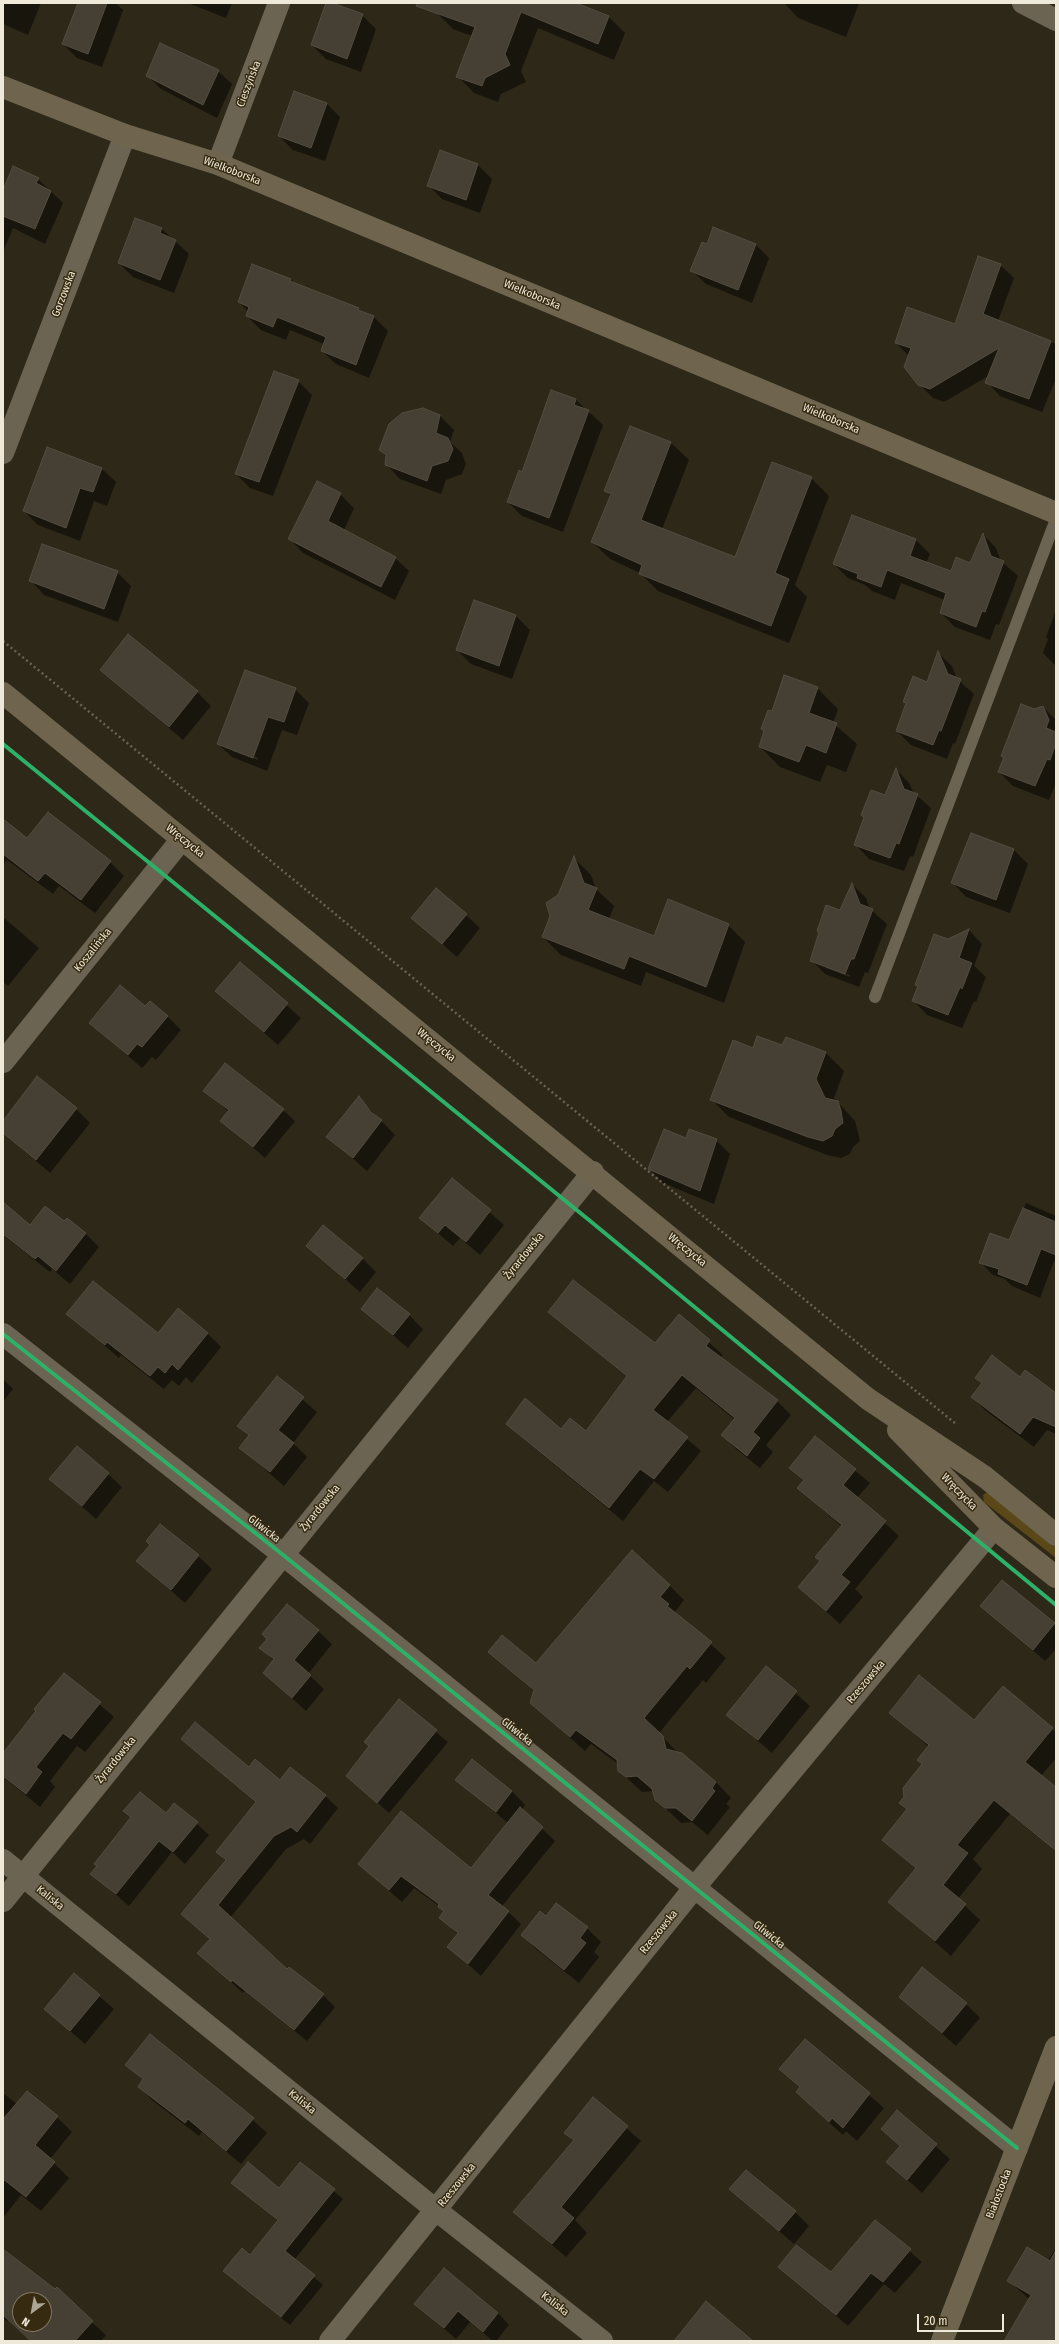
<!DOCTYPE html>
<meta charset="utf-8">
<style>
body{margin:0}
#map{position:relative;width:1059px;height:2344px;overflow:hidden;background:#2e2818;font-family:"Fira Sans Condensed",sans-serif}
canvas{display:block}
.frame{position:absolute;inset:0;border:4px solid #efe9d9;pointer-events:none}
.north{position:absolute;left:12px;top:2292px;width:40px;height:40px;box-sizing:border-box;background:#362b10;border:1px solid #807760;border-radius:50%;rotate:212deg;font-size:11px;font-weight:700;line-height:16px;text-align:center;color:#efe9d9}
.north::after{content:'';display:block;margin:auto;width:14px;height:18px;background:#aba595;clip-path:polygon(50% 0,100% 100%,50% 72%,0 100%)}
.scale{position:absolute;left:917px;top:2314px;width:87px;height:18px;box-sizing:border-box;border:2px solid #efe9d9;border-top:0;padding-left:5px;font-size:12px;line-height:14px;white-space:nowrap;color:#efe9d9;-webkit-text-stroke:3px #362b10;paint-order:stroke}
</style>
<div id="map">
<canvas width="1059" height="2344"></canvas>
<div class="frame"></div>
<div class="north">N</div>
<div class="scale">20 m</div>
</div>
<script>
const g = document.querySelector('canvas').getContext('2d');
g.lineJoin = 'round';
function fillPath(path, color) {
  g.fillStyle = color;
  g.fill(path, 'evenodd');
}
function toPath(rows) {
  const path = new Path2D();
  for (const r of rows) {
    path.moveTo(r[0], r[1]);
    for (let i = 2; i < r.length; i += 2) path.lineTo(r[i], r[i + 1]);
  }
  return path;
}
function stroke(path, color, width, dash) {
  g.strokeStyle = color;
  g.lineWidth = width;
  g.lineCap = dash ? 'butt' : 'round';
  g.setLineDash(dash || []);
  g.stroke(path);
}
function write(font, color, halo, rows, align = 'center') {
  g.font = font + ' "Fira Sans Condensed",sans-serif';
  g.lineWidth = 3;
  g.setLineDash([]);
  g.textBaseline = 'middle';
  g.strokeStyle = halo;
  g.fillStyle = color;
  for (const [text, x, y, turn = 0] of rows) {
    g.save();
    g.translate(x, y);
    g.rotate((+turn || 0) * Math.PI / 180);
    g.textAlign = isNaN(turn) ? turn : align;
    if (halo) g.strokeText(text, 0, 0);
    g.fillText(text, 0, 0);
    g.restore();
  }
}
const green = toPath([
 [989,1491,1056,1544,1056,1558,984,1502,983,1495]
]);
const shadow = toPath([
 [3,3,41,3,28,35,3,24],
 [79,3,115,3,123,10,102,67,77,58,63,44],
 [188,3,232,3,226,18],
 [327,3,362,15,376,29,361,72,326,59,312,45],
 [440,3,573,3,608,16,625,33,614,60,538,28,521,71,526,82,501,94,498,102,474,93,457,76,472,36,453,29,437,13],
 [784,3,859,3,846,37,798,18],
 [218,71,232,84,217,118,161,89,147,75],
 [326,103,340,117,325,161,293,150,279,136],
 [440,152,478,165,492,179,480,213,442,199,428,185],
 [38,179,63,203,45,244,13,228,3,252,3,192],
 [135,219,162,229,189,254,174,293,133,277,119,263],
 [755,244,769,258,752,303,706,284,692,271,707,245],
 [1000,265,1014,278,998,321,1056,344,1056,379,1042,412,1000,396,987,382,990,375,944,402,933,398,919,384,909,356,896,343,955,325],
 [291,279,294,283,358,308,362,313,374,317,388,331,369,378,336,364,322,351,324,344,290,330,286,340,261,330,247,316,248,312,239,302],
 [298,381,312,395,273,496,250,488,236,474],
 [575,399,603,425,563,532,522,516,508,502,522,473],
 [423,409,440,416,454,430,450,442,462,453,466,464,462,474,446,480,441,494,400,479,386,464,386,457,380,450],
 [631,427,671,443,689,460,662,529,736,558,811,478,829,496,795,585,807,597,789,643,658,591,640,573,610,559,592,542,611,497,606,491],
 [47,448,102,469,116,482,107,506,94,501,80,541,38,525,24,511],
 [340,494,354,508,344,530,395,558,409,571,395,600,303,553,290,539],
 [852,516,916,540,930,554,926,563,952,572,970,564,983,534,996,548,1001,561,1018,576,999,625,996,624,990,640,955,627,941,613,945,600,901,583,895,600,872,591,865,585,848,578,834,564],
 [117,572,131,586,118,622,44,595,31,581],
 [474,602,516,616,530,630,512,679,471,664,457,650],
 [1056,610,1056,666,1043,653,1048,639,1046,637],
 [938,653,952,666,957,679,974,694,955,744,953,743,947,759,911,745,897,731,906,704,904,702,927,683],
 [101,670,197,692,211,706,183,740],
 [817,688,838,709,833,723,857,744,846,772,827,765,820,782,780,767,760,747,765,732,762,729,772,712],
 [295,689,309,703,297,735,282,730,267,771,232,757,218,744,233,703],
 [233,749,258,758,258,760,233,751],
 [1043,707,1056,720,1056,783,1049,800,1013,786,999,772,1034,710],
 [896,769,909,783,914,793,931,808,913,857,910,856,904,871,869,859,856,845,885,796],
 [48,813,110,862,124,876,95,913,59,886,53,894,7,860,3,865,3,820,27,840],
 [1014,850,1028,864,1010,913,966,897,953,883],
 [574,858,591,875,596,889,614,906,609,919,655,937,728,925,745,942,724,1003,646,972,641,986,561,955,543,937],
 [853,885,866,898,870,909,887,924,868,973,865,972,859,987,825,974,811,960,820,933,818,931,840,911],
 [826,966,850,975,850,977,826,968],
 [466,915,480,928,457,957,413,918],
 [3,917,39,948,8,986,3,982],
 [969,930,982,944,974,966,986,977,976,1002,974,1001,962,1028,927,1015,914,1001,919,987,916,984,948,940],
 [240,964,301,1018,278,1045,216,991],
 [146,1007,167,1016,181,1030,156,1060,152,1057,142,1068,90,1023],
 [786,1038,826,1053,844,1071,834,1098,855,1121,860,1141,853,1147,850,1154,841,1158,827,1155,729,1117,711,1099,783,1047],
 [205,1091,283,1110,295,1121,265,1158,222,1121,229,1112],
 [359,1098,395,1135,367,1171,328,1137],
 [76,1109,90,1123,50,1173,3,1133,3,1123],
 [687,1139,716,1140,730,1154,714,1204,663,1183,649,1169],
 [452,1179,504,1225,480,1255,460,1238,453,1246,420,1218],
 [3,1203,30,1227,64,1222,85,1233,99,1247,70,1284,52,1269,50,1272,3,1235],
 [1026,1203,1056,1216,1056,1262,1054,1261,1040,1298,1012,1286,1005,1279,993,1275,980,1262,1010,1241],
 [307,1246,362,1258,376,1272,360,1292],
 [362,1309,409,1315,423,1329,408,1348],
 [549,1312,655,1345,679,1316,723,1355,720,1358,777,1401,791,1415,766,1445,773,1452,760,1468,736,1449,723,1435,735,1420,696,1388,667,1422,701,1451,668,1492,654,1481,623,1521,521,1437,507,1424,586,1433,627,1377],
 [68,1314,158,1334,207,1333,221,1347,192,1383,186,1377,179,1386,172,1380,164,1389,121,1355,119,1358],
 [277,1378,317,1412,293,1443,307,1457,284,1486,240,1448,249,1436,238,1425],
 [977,1378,1020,1378,1056,1394,1056,1434,1047,1430,1034,1447,986,1411,972,1397,982,1384],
 [3,1379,13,1389,3,1402],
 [815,1437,870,1483,857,1498,899,1536,855,1589,863,1597,840,1624,799,1587,821,1561,842,1527,798,1488,804,1481,790,1468],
 [108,1474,122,1487,96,1519,51,1479],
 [198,1556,212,1569,185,1603,137,1561],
 [1003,1581,1056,1626,1056,1649,1045,1661,982,1606],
 [669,1585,684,1600,675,1612,726,1658,706,1683,703,1680,659,1733,678,1753,716,1782,731,1798,726,1804,730,1807,708,1835,692,1822,681,1823,656,1799,654,1791,642,1792,619,1771,618,1764,591,1744,585,1751,531,1703,535,1692,489,1652,537,1665],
 [318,1631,332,1644,308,1674,324,1689,306,1711,264,1673,274,1661,261,1648],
 [766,1667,810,1706,772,1753,728,1715],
 [64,1674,114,1717,85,1752,77,1746,50,1781,55,1787,40,1807,3,1777,3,1755],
 [399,1701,448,1742,389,1813,347,1776,370,1746],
 [891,1713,1052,1729,1056,1732,1056,1758,1041,1776,1056,1788,1056,1852,1010,1814,973,1859,982,1869,958,1899,980,1920,951,1956,889,1902,916,1869,883,1840,907,1810,900,1803,923,1765,929,1747],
 [182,1739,281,1781,325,1796,338,1808,310,1844,304,1839,286,1849,230,1918,287,1971,323,1995,335,2007,307,2041,245,1991,243,1993,199,1953,211,1940,182,1914,226,1861,217,1852,256,1803],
 [457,1780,512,1791,525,1805,522,1810,555,1841,502,1906,521,1924,481,1976,449,1947,458,1935,440,1917,445,1912,439,1906,414,1888,402,1902,359,1864,471,1869,508,1823],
 [175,1804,209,1835,185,1864,172,1852,129,1906,92,1874,166,1815],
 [556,1904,587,1928,601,1942,594,1952,599,1957,579,1983,536,1949,522,1935,547,1917],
 [74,1974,114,2009,85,2044,45,2009],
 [900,1997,966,2004,980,2018,956,2046],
 [805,2040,884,2108,857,2141,846,2131,843,2135,811,2106,798,2092,801,2089,780,2069],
 [127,2065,222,2092,267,2133,241,2164,202,2132,199,2136,153,2101,139,2087,144,2081],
 [3,2093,17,2104,57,2117,72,2132,50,2159,69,2178,41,2211,21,2195,3,2218],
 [593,2099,641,2141,575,2220,587,2233,566,2257,514,2212,574,2141,566,2132],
 [897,2112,950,2159,922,2193,888,2162,900,2147,882,2129],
 [300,2163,343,2199,294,2260,323,2285,290,2325,224,2271,250,2256,278,2221,233,2183,279,2189],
 [730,2189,795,2212,809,2226,794,2244],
 [875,2221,922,2262,895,2293,884,2284,848,2326,779,2267,831,2273],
 [1056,2248,1056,2341,1005,2341,1029,2299,1009,2281,1048,2260],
 [3,2250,56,2290,106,2335,101,2341,32,2341,8,2319,7,2321,3,2318],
 [20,2300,44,2300,44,2324,20,2324],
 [416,2304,498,2313,509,2325,496,2341,493,2341,470,2322,456,2339]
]);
const building = toPath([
 [78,3,107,3,88,54,62,44,78,3],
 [326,3,332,3,363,14,347,59,311,45,326,3],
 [417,3,576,3,609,16,598,44,521,12,505,54,510,65,485,78,482,86,456,77,475,27,416,6,417,3],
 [160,43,219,70,203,105,146,76,160,43],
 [294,91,327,103,311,148,278,136,294,91],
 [440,150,478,164,466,200,427,186,440,150],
 [13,166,39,178,36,183,51,191,35,229,3,216,3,190,13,166],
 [135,218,162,228,160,233,176,240,160,280,118,263,135,218],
 [713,227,756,244,738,290,690,271,702,242,707,244,713,227],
 [978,256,1001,264,983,314,1051,341,1029,399,985,383,999,348,930,389,918,385,904,367,911,348,895,343,907,307,955,324,978,256],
 [252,264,291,279,290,281,359,308,358,310,374,316,356,365,321,351,326,337,277,317,273,327,246,316,249,307,238,302,252,264],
 [274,371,299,380,259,482,235,474,274,371],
 [551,390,576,399,574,405,589,410,549,518,507,502,519,470,522,472,551,390],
 [423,408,440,415,436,433,448,438,453,449,448,461,432,466,427,481,385,465,386,455,379,450,389,424,402,413,423,408],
 [630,426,671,442,641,520,735,557,772,462,812,477,775,573,789,579,771,626,639,574,642,565,591,542,611,494,604,491,630,426],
 [47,447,102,468,93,492,80,488,66,528,23,511,47,447],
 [317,481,341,493,328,521,396,557,381,587,288,539,317,481],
 [852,515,916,539,910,556,951,571,956,557,970,563,983,533,991,556,1004,561,985,612,982,611,976,627,940,613,946,593,887,570,881,587,857,578,858,574,833,564,852,515],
 [42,544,118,571,104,609,29,581,42,544],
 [474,600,516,615,499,666,456,650,474,600],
 [128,634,198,691,169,727,100,670,128,634],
 [938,651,948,674,961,679,941,731,939,730,933,745,896,731,906,703,903,702,913,676,927,682,938,651],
 [245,670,296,688,284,722,268,717,253,758,217,744,245,670],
 [784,675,818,687,809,713,837,723,826,753,806,745,799,762,759,747,764,731,761,729,768,710,772,711,784,675],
 [1021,704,1034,709,1043,706,1049,720,1046,728,1056,732,1056,743,1050,760,1047,759,1035,786,998,772,1004,757,1001,756,1021,704],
 [896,768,904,789,918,794,899,844,896,843,890,858,854,845,864,817,861,815,871,790,885,795,896,768],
 [48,812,111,861,81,900,45,873,38,881,3,854,3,819,27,838,48,812],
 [971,833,1014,849,996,900,951,883,971,833],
 [574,856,584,883,597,888,588,910,654,936,668,899,729,924,706,987,629,956,624,969,542,937,550,916,546,903,558,895,574,856],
 [852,883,860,904,873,909,854,959,851,959,845,974,810,961,819,932,817,931,826,905,840,910,852,883],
 [436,888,467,914,442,944,411,918,436,888],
 [969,929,959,958,972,963,962,989,960,987,948,1015,912,1001,918,986,915,985,934,934,948,939,969,929],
 [240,962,288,1003,264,1032,215,991,240,962],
 [120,985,145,1006,150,1001,168,1016,142,1047,137,1044,128,1055,89,1023,120,985],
 [757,1036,782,1045,786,1037,826,1052,816,1079,825,1098,838,1101,841,1111,843,1123,835,1129,832,1136,823,1141,808,1137,710,1100,733,1040,753,1048,757,1036],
 [225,1063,284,1109,253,1147,220,1121,229,1110,203,1091,225,1063],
 [37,1076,77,1108,36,1160,3,1133,3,1121,37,1076],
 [359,1096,371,1112,382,1120,353,1158,326,1137,359,1096],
 [664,1129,686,1138,689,1129,717,1139,700,1191,648,1169,664,1129],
 [452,1178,491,1210,466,1242,445,1225,438,1233,419,1218,452,1178],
 [3,1202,30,1225,45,1206,64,1221,67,1218,86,1233,56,1271,38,1256,35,1259,3,1234,3,1202],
 [1023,1208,1056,1222,1056,1255,1041,1249,1027,1285,998,1274,999,1269,979,1263,990,1233,1009,1240,1023,1208],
 [323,1225,363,1258,345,1279,306,1246,323,1225],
 [573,1280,655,1343,679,1314,710,1340,706,1346,778,1400,753,1432,760,1438,747,1456,721,1435,735,1418,682,1375,653,1410,688,1437,654,1479,640,1469,609,1508,506,1424,525,1398,561,1429,570,1418,586,1431,627,1376,548,1312,573,1280],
 [93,1281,158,1333,178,1308,208,1333,178,1370,172,1364,165,1373,158,1367,150,1376,107,1342,105,1345,66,1314,93,1281],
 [377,1288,410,1314,393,1335,361,1309,377,1288],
 [992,1355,1020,1377,1025,1370,1056,1393,1056,1427,1033,1417,1020,1434,971,1397,982,1383,975,1378,992,1355],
 [277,1376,304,1397,278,1430,294,1443,270,1472,239,1448,249,1435,237,1426,277,1376],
 [815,1436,856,1469,843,1485,886,1521,841,1575,850,1582,826,1611,798,1587,820,1561,815,1557,842,1525,797,1488,804,1480,789,1468,815,1436],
 [77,1446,109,1473,82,1506,49,1479,77,1446],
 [160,1524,199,1555,171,1590,136,1561,150,1545,146,1541,160,1524],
 [632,1550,670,1585,660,1597,669,1604,667,1606,712,1642,690,1669,687,1666,644,1718,663,1736,666,1749,682,1753,716,1782,712,1788,715,1791,692,1821,676,1808,665,1808,655,1800,652,1789,637,1776,626,1777,618,1771,617,1760,576,1730,570,1737,530,1703,534,1690,488,1652,502,1635,536,1663,632,1550],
 [1002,1580,1055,1623,1033,1650,980,1606,1002,1580],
 [287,1604,319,1630,294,1660,311,1675,292,1698,263,1673,274,1659,259,1648,267,1639,262,1634,287,1604],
 [766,1666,797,1691,758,1740,726,1715,766,1666],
 [64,1673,101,1702,71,1739,63,1733,36,1767,42,1772,26,1794,3,1776,3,1753,36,1711,34,1709,64,1673],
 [919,1675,974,1720,1003,1686,1053,1728,1025,1762,1056,1787,1056,1851,994,1800,957,1845,968,1853,943,1885,966,1904,935,1941,888,1902,916,1868,882,1840,907,1809,899,1803,904,1797,903,1788,922,1764,917,1760,929,1745,889,1713,919,1675],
 [399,1699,437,1730,377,1803,346,1776,369,1746,364,1742,399,1699],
 [195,1722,249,1767,255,1759,280,1780,290,1767,326,1795,297,1832,291,1827,274,1836,218,1905,287,1969,289,1967,324,1994,294,2030,232,1980,231,1982,197,1953,210,1939,181,1914,226,1860,216,1852,256,1802,181,1739,195,1722],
 [472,1759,512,1791,496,1812,455,1780,472,1759],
 [140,1792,166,1813,174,1803,198,1822,173,1852,159,1841,116,1894,90,1874,97,1866,94,1864,131,1817,123,1811,140,1792],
 [520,1807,543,1827,488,1895,509,1911,468,1964,447,1947,458,1933,439,1918,444,1911,438,1907,439,1904,401,1876,389,1890,358,1864,401,1811,471,1868,520,1807],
 [556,1903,588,1927,580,1938,586,1943,564,1970,521,1935,540,1911,546,1916,556,1903],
 [922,1967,967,2003,942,2033,899,1997,922,1967],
 [74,1973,100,1995,70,2031,44,2009,74,1973],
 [150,2034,254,2118,226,2151,188,2119,185,2123,138,2087,143,2079,125,2065,150,2034],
 [805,2039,870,2093,843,2128,832,2118,829,2122,796,2092,800,2087,779,2069,805,2039],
 [27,2091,58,2116,35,2145,55,2162,26,2197,3,2179,3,2119,27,2091],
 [593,2097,628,2126,561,2207,574,2218,552,2244,513,2212,574,2140,564,2133,593,2097],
 [897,2110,937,2144,907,2180,886,2162,900,2146,881,2129,897,2110],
 [248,2162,279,2188,300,2162,335,2189,285,2251,315,2275,281,2317,223,2271,242,2248,250,2255,278,2220,231,2183,248,2162],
 [746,2170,796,2211,779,2231,729,2189,746,2170],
 [875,2220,911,2249,883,2282,871,2273,836,2315,778,2267,796,2245,831,2272,875,2220],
 [1027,2247,1050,2261,1056,2250,1056,2341,1004,2341,1031,2295,1007,2281,1027,2247],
 [3,2249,55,2289,57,2287,93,2321,75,2341,31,2341,3,2315,3,2249],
 [20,2300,44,2300,44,2324,20,2324,20,2300],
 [444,2268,498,2313,483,2332,458,2311,444,2328,414,2304,444,2268],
 [706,2301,753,2341,674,2341,706,2301]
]);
const path = toPath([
 [3,641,956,1424]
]);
const lane = toPath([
 [875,997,1056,519]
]);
const street = toPath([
 [1023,3,1056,20],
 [218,164,279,3],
 [3,453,125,135],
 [3,1062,182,839],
 [3,1334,282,1554,1017,2148],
 [3,1860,436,2210,602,2341],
 [3,1901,593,1172],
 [330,2341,695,1887,994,1528]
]);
const secondary = toPath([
 [3,87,125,135,218,164,1056,513],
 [3,693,868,1399,985,1477,1056,1535],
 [898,1430,994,1528,1056,1577],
 [942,2341,1056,2047]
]);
const cycleway = toPath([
 [3,744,589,1220,1056,1605],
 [3,1334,282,1554,1017,2148]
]);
const streetNames = [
 ["Cieszyńska",249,84,-69],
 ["Wielkoborska",232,171,21],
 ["Gorzowska",64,294,-69],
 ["Wielkoborska",532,295,23],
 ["Wielkoborska",831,419,23],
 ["Wręczycka",185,841,39],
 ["Koszalińska",93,950,-51],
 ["Wręczycka",436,1045,39],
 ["Wręczycka",687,1250,39],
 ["Żyrardowska",524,1256,-51],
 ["Wręczycka",959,1492,46],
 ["Żyrardowska",320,1508,-51],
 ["Gliwicka",264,1529,38],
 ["Rzeszowska",866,1682,-50],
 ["Gliwicka",517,1732,39],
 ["Żyrardowska",116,1760,-51],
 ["Kaliska",50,1898,39],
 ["Rzeszowska",659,1932,-51],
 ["Gliwicka",769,1935,39],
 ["Kaliska",302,2102,39],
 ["Rzeszowska",457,2185,-51],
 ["Białostocka",999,2194,-69],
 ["Kaliska",555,2304,38]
];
fillPath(green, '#5a4818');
fillPath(shadow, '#0007');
fillPath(building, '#454033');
stroke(building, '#524d40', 1);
stroke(path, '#696354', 2.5, [2, 3]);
stroke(lane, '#6c6452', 12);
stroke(street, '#6c6452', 22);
stroke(secondary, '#6f654f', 22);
stroke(cycleway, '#2db169', 4);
write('11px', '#efe9d9', '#362b10', streetNames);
</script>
